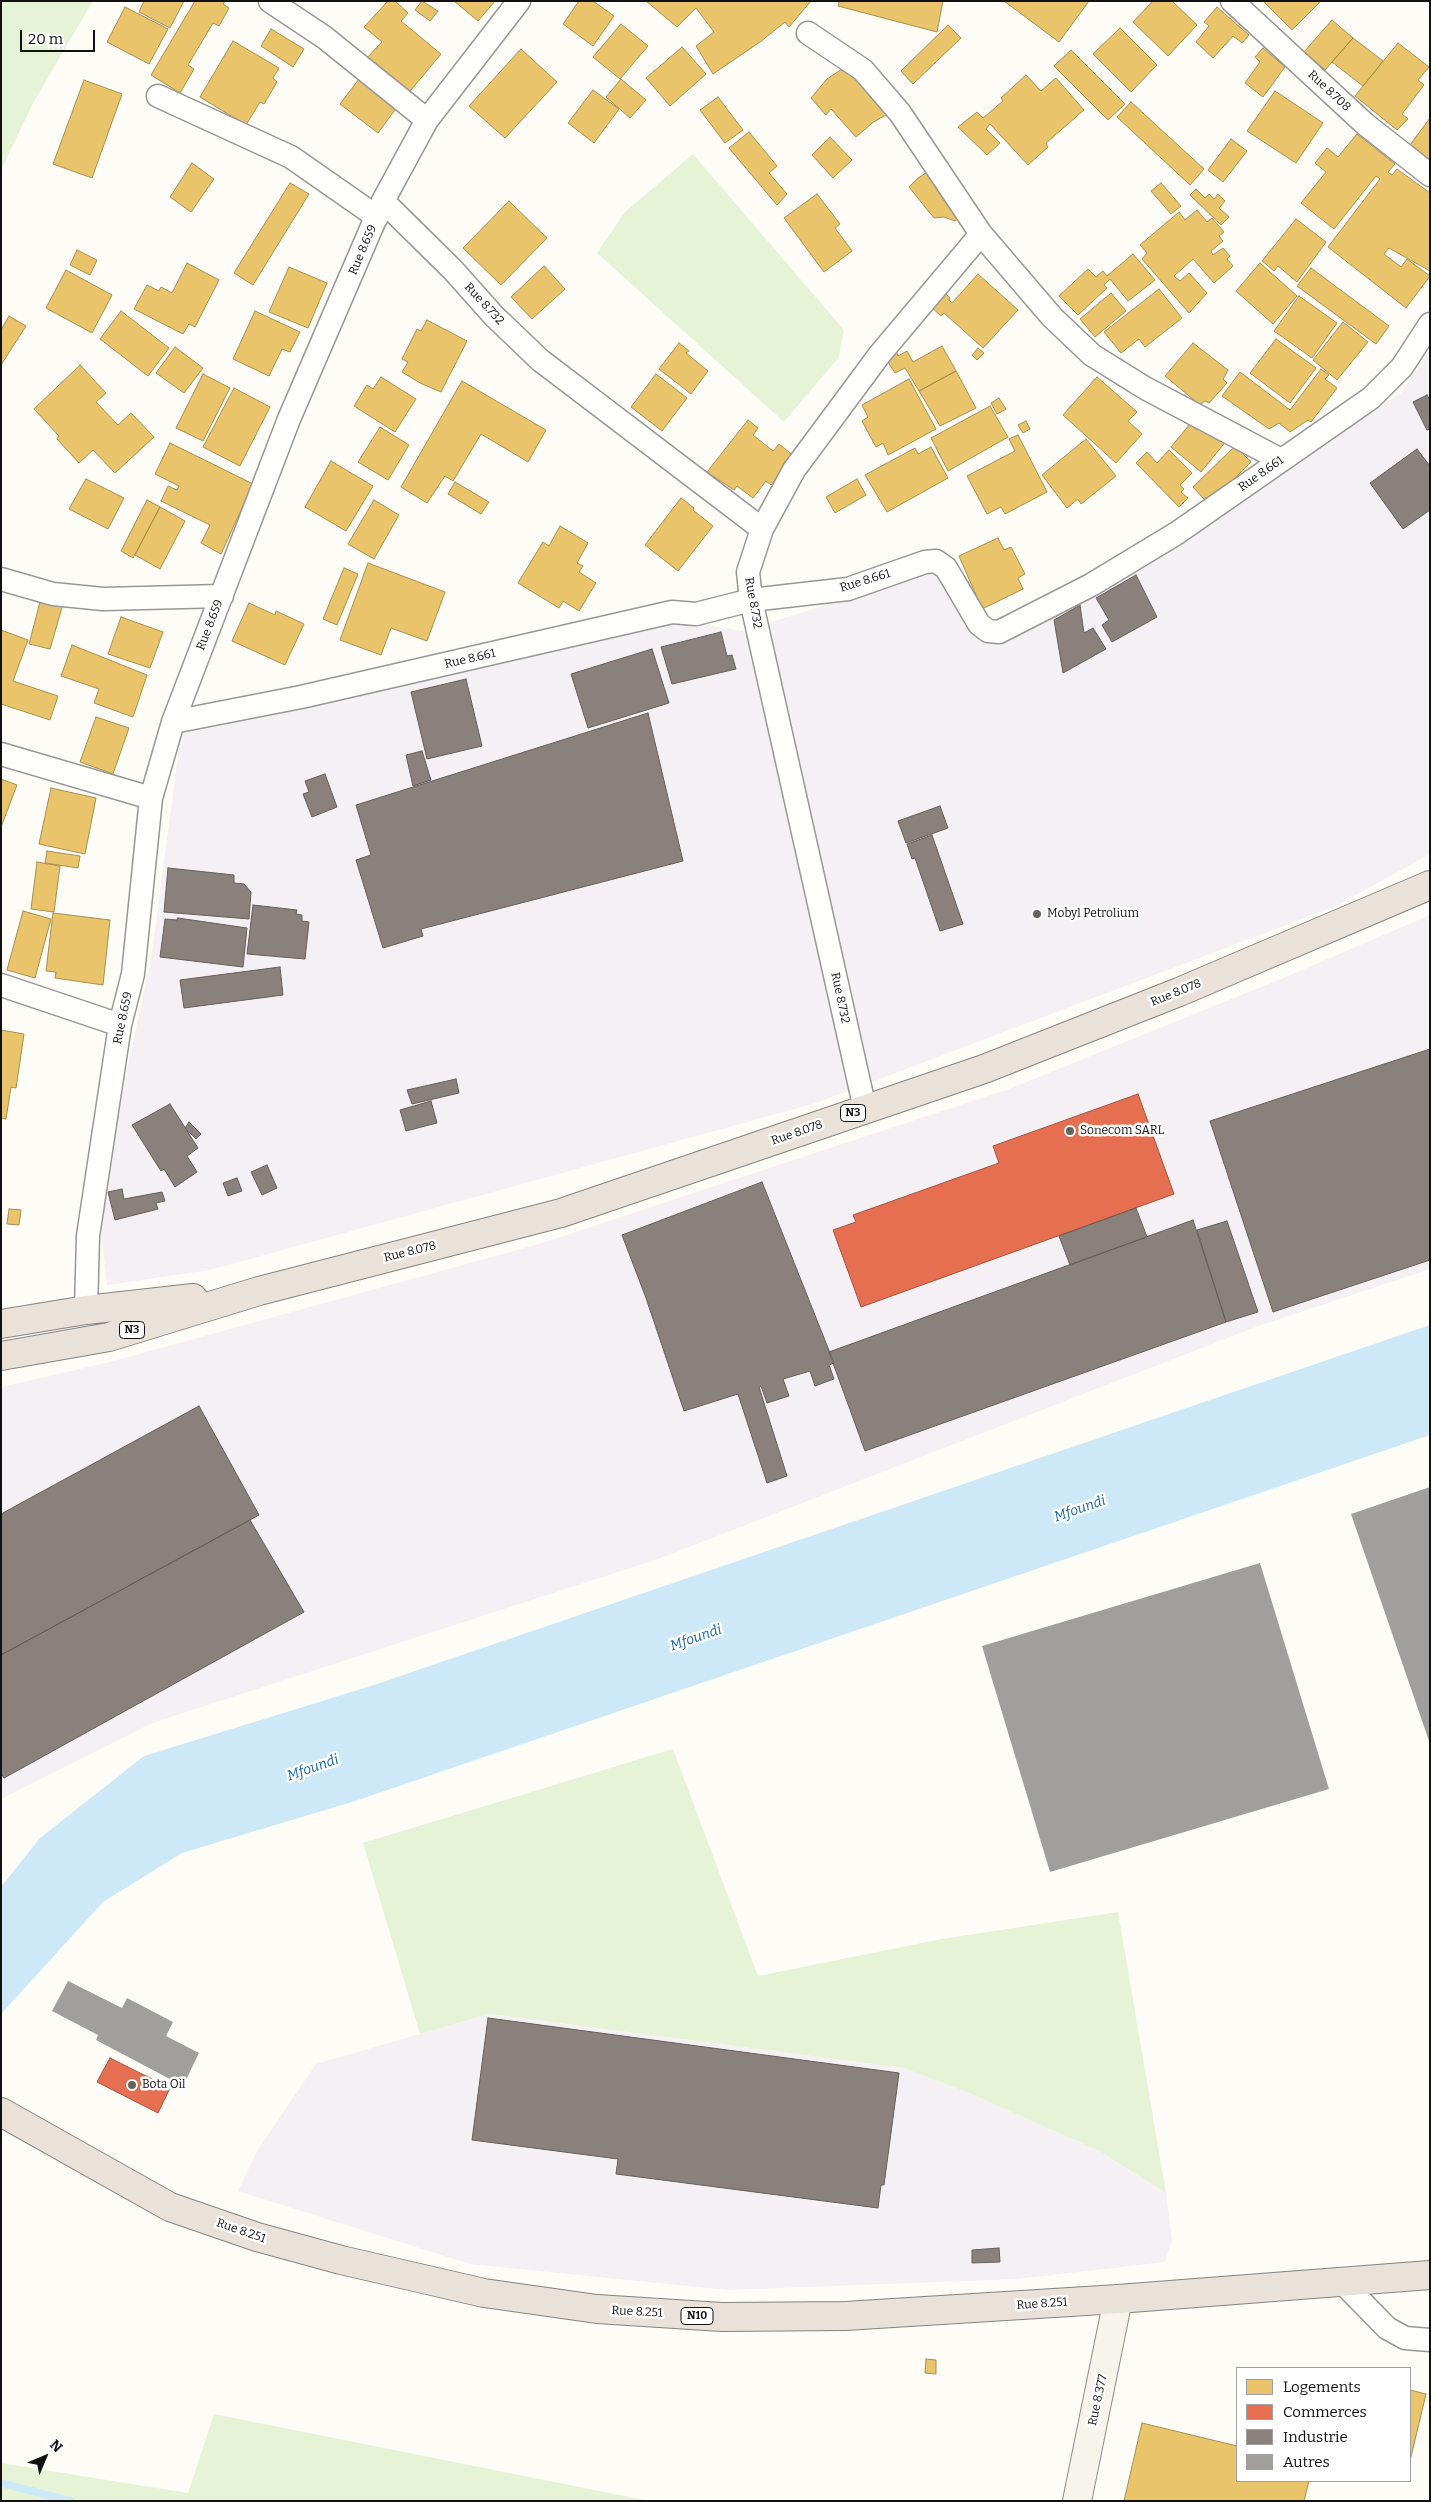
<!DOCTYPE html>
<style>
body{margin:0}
#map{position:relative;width:1431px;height:2502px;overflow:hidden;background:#fdfcf7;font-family:Bitter,serif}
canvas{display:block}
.frame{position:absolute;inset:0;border:2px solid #111;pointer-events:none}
.legend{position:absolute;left:1236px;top:2367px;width:175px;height:115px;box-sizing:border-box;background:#fff;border:1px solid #a0a0a0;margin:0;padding:6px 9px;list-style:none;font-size:15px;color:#111}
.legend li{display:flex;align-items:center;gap:10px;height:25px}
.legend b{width:25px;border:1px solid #a0a0a0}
.north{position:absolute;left:20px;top:2432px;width:50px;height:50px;-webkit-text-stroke:4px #fff;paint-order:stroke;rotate:45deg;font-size:14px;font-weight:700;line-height:20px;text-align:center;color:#111}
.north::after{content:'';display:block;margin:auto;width:18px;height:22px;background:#111;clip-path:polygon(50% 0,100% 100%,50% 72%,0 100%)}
.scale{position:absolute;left:20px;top:30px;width:75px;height:22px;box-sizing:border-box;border:2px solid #111;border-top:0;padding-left:6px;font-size:15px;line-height:18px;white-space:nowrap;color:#111;-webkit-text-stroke:4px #fff;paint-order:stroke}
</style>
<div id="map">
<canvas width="1431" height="2502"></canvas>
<div class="frame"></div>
<ul class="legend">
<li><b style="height:14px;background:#e9c46a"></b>Logements</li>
<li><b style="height:14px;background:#e76f51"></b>Commerces</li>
<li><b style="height:14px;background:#8a817c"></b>Industrie</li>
<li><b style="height:14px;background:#a19f9c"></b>Autres</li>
</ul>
<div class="north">N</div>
<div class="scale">20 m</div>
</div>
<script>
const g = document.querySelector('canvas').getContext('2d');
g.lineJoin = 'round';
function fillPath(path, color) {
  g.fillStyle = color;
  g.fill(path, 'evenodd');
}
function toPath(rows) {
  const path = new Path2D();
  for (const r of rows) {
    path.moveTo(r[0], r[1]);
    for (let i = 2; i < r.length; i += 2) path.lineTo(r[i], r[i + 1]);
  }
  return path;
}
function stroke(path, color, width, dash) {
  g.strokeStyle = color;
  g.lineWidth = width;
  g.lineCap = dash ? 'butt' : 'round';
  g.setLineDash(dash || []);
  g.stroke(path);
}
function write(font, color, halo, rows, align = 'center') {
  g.font = font + ' Bitter,serif';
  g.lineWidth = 5;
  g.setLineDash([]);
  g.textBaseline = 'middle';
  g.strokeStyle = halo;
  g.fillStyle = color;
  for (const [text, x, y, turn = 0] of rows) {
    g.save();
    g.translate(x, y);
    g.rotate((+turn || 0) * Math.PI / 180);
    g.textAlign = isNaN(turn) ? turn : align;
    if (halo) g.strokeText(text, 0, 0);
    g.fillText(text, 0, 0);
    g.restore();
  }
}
const industrial = toPath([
 [1430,349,1430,854,1334,907,816,1103,210,1270,107,1285,98,1204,151,960,181,734,309,708,383,685,671,619,743,631,941,569,980,632,1197,531,1401,393],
 [1430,915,1430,1269,1261,1325,658,1559,152,1723,1,1799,1,1387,110,1362,539,1244,1009,1089,1281,979],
 [489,2014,904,2068,971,2094,1099,2151,1166,2193,1172,2240,1165,2262,1016,2279,728,2290,470,2264,238,2191,257,2151,316,2064]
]);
const green = toPath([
 [1,1,93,1,33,103,1,170],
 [693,154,844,330,839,357,784,422,597,253,625,212],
 [673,1749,758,1976,942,1939,1118,1912,1166,2193,1099,2151,971,2094,904,2068,489,2014,420,2034,363,1843],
 [214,2414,650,2501,1,2501,1,2463,188,2493]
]);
const water = toPath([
 [1430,1325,1430,1435,355,1801,182,1853,103,1902,1,2014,1,1887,40,1838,144,1756,371,1686]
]);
const homes = toPath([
 [144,1,184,1,170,28,139,12,144,1],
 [195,1,225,1,223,4,229,8,219,26,213,23,188,65,194,69,180,93,151,75,195,1],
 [388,1,395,1,408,13,401,21,441,54,406,96,363,62,382,42,364,27,388,1],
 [422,1,438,11,430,21,415,10,422,1],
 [454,1,495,1,478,21,454,1],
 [579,1,593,1,614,16,593,46,563,24,579,1],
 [646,1,811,1,789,27,785,22,760,42,713,74,696,46,714,32,696,8,677,27,646,1],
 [839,1,943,1,937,32,838,6,839,1],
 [1004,1,1089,1,1059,42,1004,1],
 [1153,1,1172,1,1197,25,1168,56,1133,22,1153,1],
 [1263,1,1321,1,1292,30,1263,1],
 [125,7,168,29,149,64,107,42,125,7],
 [1217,7,1249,35,1242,43,1233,36,1213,58,1196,42,1209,26,1204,22,1217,7],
 [1332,20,1353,38,1325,70,1304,52,1332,20],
 [621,24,648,46,620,79,593,57,621,24],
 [948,25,961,38,913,84,901,71,948,25],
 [1120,28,1157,65,1131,92,1093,54,1120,28],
 [271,29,304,49,293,67,261,46,271,29],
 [1353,38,1383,61,1363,86,1332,62,1353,38],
 [233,41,279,68,273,78,277,82,264,104,260,102,246,125,200,97,233,41],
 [1398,43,1429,67,1418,80,1424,85,1402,114,1408,119,1397,130,1355,96,1398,43],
 [682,47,706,74,670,106,646,78,682,47],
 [1263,48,1285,67,1263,97,1245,83,1260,62,1255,57,1263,48],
 [521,49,557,82,505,138,469,106,521,49],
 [1071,50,1125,104,1108,120,1054,66,1071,50],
 [848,65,891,112,872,123,856,137,831,109,826,115,811,98,827,79,848,65],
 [1026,75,1041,91,1056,78,1084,110,1046,143,1048,147,1028,165,990,124,986,129,1000,143,987,155,958,127,977,112,983,118,1003,101,1001,98,1026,75],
 [359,79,397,107,378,133,340,104,359,79],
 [621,79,646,100,630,118,606,97,621,79],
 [84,80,122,94,92,178,53,164,84,80],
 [593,90,619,109,594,143,568,123,593,90],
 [1275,91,1323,123,1296,163,1247,131,1275,91],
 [718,97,743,130,725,143,700,110,718,97],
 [1131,102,1204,169,1190,185,1117,117,1131,102],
 [1430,118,1430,160,1410,145,1430,118],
 [749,132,777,166,769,173,787,194,777,205,729,148,749,132],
 [1357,134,1395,164,1388,172,1392,175,1397,169,1430,193,1430,271,1389,248,1384,254,1401,267,1407,259,1430,276,1406,308,1328,247,1380,179,1376,176,1334,229,1301,203,1326,172,1315,163,1327,148,1338,157,1357,134],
 [830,137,852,160,833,178,812,155,830,137],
 [1231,139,1247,151,1223,182,1208,170,1231,139],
 [192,163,214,179,191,212,170,197,192,163],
 [929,171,964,214,955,221,944,217,934,218,909,187,918,178,929,171],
 [290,183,309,194,253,285,234,273,290,183],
 [1161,183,1181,206,1171,214,1151,191,1161,183],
 [1196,189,1205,198,1209,194,1214,199,1218,194,1225,201,1219,208,1229,217,1221,225,1190,195,1196,189],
 [817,194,840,224,835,228,852,251,824,272,784,218,817,194],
 [509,201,547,238,501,285,463,248,509,201],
 [1197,210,1207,222,1212,218,1224,232,1219,236,1223,241,1211,251,1213,255,1223,248,1230,256,1227,259,1233,266,1214,283,1193,259,1174,276,1180,281,1189,273,1207,293,1189,313,1142,259,1147,253,1140,245,1179,212,1185,220,1197,210],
 [1296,219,1326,242,1297,282,1278,266,1274,271,1262,261,1296,219],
 [77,250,97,260,90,275,70,265,77,250],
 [1133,254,1155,280,1128,301,1110,279,1104,285,1107,288,1078,315,1059,296,1088,269,1096,277,1103,271,1107,276,1133,254],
 [187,263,219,280,195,327,189,324,183,334,134,309,147,285,159,291,161,287,172,293,187,263],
 [1260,263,1297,296,1273,324,1236,291,1260,263],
 [544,266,565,289,532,319,511,297,544,266],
 [289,267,327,283,308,328,269,312,289,267],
 [1311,268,1389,326,1376,344,1297,286,1311,268],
 [66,270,112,295,92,333,46,308,66,270],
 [978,274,1018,310,983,348,944,313,941,316,930,306,943,291,950,298,949,300,952,303,978,274],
 [1159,289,1182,318,1145,347,1139,339,1121,353,1104,332,1159,289],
 [1111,293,1126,311,1095,337,1080,319,1111,293],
 [1299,296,1337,323,1312,358,1274,331,1299,296],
 [121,311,169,348,148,376,100,339,121,311],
 [255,311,300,332,290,352,282,349,269,376,233,359,255,311],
 [9,316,26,326,1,365,1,330,9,316],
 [427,320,467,341,441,392,420,383,402,372,408,362,402,359,417,329,421,331,427,320],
 [1343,322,1368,342,1337,380,1313,360,1343,322],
 [1276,339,1316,368,1290,403,1250,373,1276,339],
 [679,343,689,351,686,353,708,371,691,394,659,369,679,343],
 [1193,343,1228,370,1223,379,1227,383,1209,403,1205,401,1200,405,1165,376,1193,343],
 [942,346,956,371,919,391,905,368,895,373,886,359,895,349,898,356,907,351,913,362,942,346],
 [175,347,203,368,184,393,156,373,175,347],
 [978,348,984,353,977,360,972,355,978,348],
 [80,365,106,393,96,402,118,425,131,413,154,437,115,473,93,450,79,463,57,439,59,436,34,409,80,365],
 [1321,369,1329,375,1325,379,1337,388,1311,422,1308,420,1290,432,1279,423,1269,429,1222,396,1240,372,1290,410,1321,369],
 [956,371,976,408,940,426,919,391,956,371],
 [203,374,230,388,203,441,176,428,203,374],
 [656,374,687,398,662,431,631,407,656,374],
 [381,377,416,399,395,432,354,406,367,385,373,389,381,377],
 [1097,377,1137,412,1128,421,1142,434,1116,463,1063,415,1097,377],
 [909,379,936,429,888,455,883,443,876,447,862,421,868,417,862,405,909,379],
 [462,381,546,430,528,462,481,434,453,481,445,476,427,503,401,487,462,381],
 [234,388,270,407,240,466,203,447,234,388],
 [999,398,1006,409,997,414,991,403,999,398],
 [990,406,1008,437,948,471,931,438,990,406],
 [748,420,758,428,753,435,773,451,779,444,794,456,771,485,766,481,753,498,737,486,734,490,707,472,748,420],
 [1026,421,1030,429,1023,433,1018,425,1026,421],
 [1203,421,1227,440,1201,472,1171,447,1190,424,1197,430,1203,421],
 [380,427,409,445,388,480,358,462,380,427],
 [1018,435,1047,492,1005,514,1001,507,987,514,967,476,1015,451,1009,439,1018,435],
 [1086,439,1116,476,1081,504,1078,499,1067,508,1042,475,1086,439],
 [170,443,253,484,221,554,201,543,210,525,161,501,168,486,177,490,179,486,155,474,170,443],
 [1235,446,1251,462,1223,490,1204,499,1193,487,1235,446],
 [931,447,948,478,887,512,865,475,915,448,918,454,931,447],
 [1169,450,1192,473,1180,485,1184,489,1181,492,1188,498,1179,507,1136,463,1147,452,1157,463,1169,450],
 [331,461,373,486,346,531,305,507,331,461],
 [86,479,124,498,108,529,69,509,86,479],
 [857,479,866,495,835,513,826,497,857,479],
 [455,482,489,502,481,514,448,494,455,482],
 [681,498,694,508,693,510,713,526,678,571,645,545,681,498],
 [147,500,160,507,133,558,121,551,147,500],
 [374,500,399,515,374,559,348,544,374,500],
 [160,507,185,521,160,569,135,555,160,507],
 [560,526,588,543,577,563,583,566,579,572,596,583,579,611,563,601,559,608,518,583,543,542,549,546,560,526],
 [998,538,1004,550,1011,547,1025,574,1018,578,1023,589,982,609,959,556,998,538],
 [368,563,445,592,427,641,391,628,381,655,340,640,368,563],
 [344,568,358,574,337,625,323,619,344,568],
 [41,598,63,604,50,649,29,644,41,598],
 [249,603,275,615,276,611,304,624,285,665,232,641,249,603],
 [121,617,163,632,150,668,108,654,121,617],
 [1,630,28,640,13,681,58,696,50,720,1,704,1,630],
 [72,645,147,675,133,717,94,703,99,689,61,676,72,645],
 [96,717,129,728,113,774,80,762,96,717],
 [1,779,17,785,1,827,1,779],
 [51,788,96,798,85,854,39,844,51,788],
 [47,851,80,856,78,868,45,863,47,851],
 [37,862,60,866,54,912,31,909,37,862],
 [23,911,51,919,35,978,7,970,23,911],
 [53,913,110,920,103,985,55,978,56,972,46,971,53,913],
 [1,1030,24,1034,16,1088,11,1087,6,1119,1,1118,1,1030],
 [9,1209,21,1210,19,1225,7,1224,9,1209],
 [926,2359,936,2360,936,2374,925,2373,926,2359],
 [1410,2390,1426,2394,1410,2461,1410,2390],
 [1142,2423,1237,2446,1237,2481,1309,2481,1304,2501,1124,2501,1142,2423]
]);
const shops = toPath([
 [1138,1094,1174,1194,861,1307,833,1230,856,1222,853,1215,999,1163,993,1146,1138,1094],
 [110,2058,170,2088,158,2113,97,2082,110,2058]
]);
const industry = toPath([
 [1427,395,1430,400,1430,429,1427,430,1413,402,1427,395],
 [1417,449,1430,466,1430,510,1403,529,1370,483,1417,449],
 [1136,575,1157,617,1112,642,1102,625,1109,620,1096,598,1136,575],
 [1080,605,1084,633,1093,628,1106,649,1063,673,1054,620,1080,605],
 [721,632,727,656,732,655,736,669,672,684,661,647,721,632],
 [652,649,669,703,588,728,571,674,652,649],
 [466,679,482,746,427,759,411,692,466,679],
 [648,713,683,861,421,929,423,936,383,948,356,860,371,855,356,805,648,713],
 [422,751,431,780,413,786,406,755,422,751],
 [325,774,337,807,312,817,303,794,309,792,305,781,325,774],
 [940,806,948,828,906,843,898,821,940,806],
 [932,835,963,924,940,931,915,858,912,859,907,844,932,835],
 [168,868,234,875,234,883,244,884,251,892,249,919,164,912,168,868],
 [253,905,297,910,296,914,302,915,302,921,309,922,305,959,247,954,253,905],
 [178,918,247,928,243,967,160,957,165,919,177,920,178,918],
 [280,967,283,995,184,1008,180,980,280,967],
 [1430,1049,1430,1260,1273,1312,1210,1121,1430,1049],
 [456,1079,459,1093,412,1104,407,1090,456,1079],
 [431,1101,437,1123,406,1131,400,1110,431,1101],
 [170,1104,198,1148,187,1156,197,1172,175,1187,164,1169,161,1171,132,1125,170,1104],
 [189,1122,201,1134,196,1139,185,1128,189,1122],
 [267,1165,277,1188,262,1195,251,1172,267,1165],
 [237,1178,242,1191,228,1196,223,1183,237,1178],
 [762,1182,834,1363,829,1365,834,1379,815,1386,810,1371,783,1379,789,1396,767,1403,761,1386,759,1387,787,1476,767,1483,738,1394,684,1411,646,1298,622,1235,762,1182],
 [122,1189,124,1199,162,1192,165,1201,156,1203,158,1209,115,1220,108,1192,122,1189],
 [1136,1208,1147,1237,1070,1265,1059,1236,1136,1208],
 [1193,1220,1226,1322,865,1451,829,1352,1193,1220],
 [1227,1221,1258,1312,1226,1322,1197,1230,1227,1221],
 [199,1406,259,1515,1,1655,1,1514,199,1406],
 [250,1520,304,1612,4,1778,1,1773,1,1655,250,1520],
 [488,2018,899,2073,884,2185,881,2185,878,2208,616,2174,618,2159,472,2140,488,2018],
 [999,2248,1000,2262,972,2263,972,2250,999,2248]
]);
const stream = toPath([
 [1,2483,70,2501]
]);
const building = toPath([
 [1430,1487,1430,1741,1429,1741,1351,1514],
 [1260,1563,1329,1789,1050,1872,982,1646],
 [68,1981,122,2008,127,1998,173,2022,166,2036,199,2053,183,2086,96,2040,98,2035,52,2011]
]);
const street = toPath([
 [270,1,324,37,427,120],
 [1232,1,1365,124,1430,175],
 [808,33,863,70,900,113,981,234,1052,317,1092,355,1145,388,1281,460],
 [158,96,291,157,377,217],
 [383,201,453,270,494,316,540,360,762,529,748,572,751,600,865,1109],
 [762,529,794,470,880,354,981,234],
 [1,579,53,594,103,599,222,596],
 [173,722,301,697,672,612,696,614,751,600,848,589,925,562,936,561,946,568,979,624,988,631,999,632,1091,585,1177,533,1371,398,1402,367,1430,324],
 [1,754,151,798],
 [1,985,120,1025],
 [86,1310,88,1236,120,1025,133,974,151,798,173,722,289,419,383,201,427,120,519,1],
 [1341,2281,1387,2328,1405,2338,1430,2340]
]);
const secondary = toPath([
 [1077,2501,1118,2299]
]);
const highway = toPath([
 [1,1324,86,1310,193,1298],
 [1,1356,109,1337,259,1291,561,1213,984,1069,1179,992,1430,885],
 [1,2112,170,2207,257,2237,341,2260,484,2293,597,2309,722,2317,845,2316,1118,2299,1430,2275]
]);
const markers = [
 [1037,914,5,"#646362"],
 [1070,1131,5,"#646362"],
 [132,2085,5,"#646362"]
];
const shields = [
 [853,1113,25],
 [132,1330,25],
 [697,2316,32]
];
const shieldNames = [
 ["N3",853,1113],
 ["N3",132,1330],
 ["N10",697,2316]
];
const streetNames = [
 ["Rue 8.708",1329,91,43],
 ["Rue 8.659",363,250,-67],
 ["Rue 8.732",484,304,47],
 ["Rue 8.661",1261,474,-35],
 ["Rue 8.661",865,581,-17],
 ["Rue 8.732",753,603,80],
 ["Rue 8.659",210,625,-69],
 ["Rue 8.661",470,659,-13],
 ["Rue 8.078",1176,993,-22],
 ["Rue 8.732",840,998,78],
 ["Rue 8.659",123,1018,-78],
 ["Rue 8.078",797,1133,-19],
 ["Rue 8.078",410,1252,-14],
 ["Rue 8.251",241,2231,19],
 ["Rue 8.251",1042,2304,-4],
 ["Rue 8.251",637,2312,3],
 ["Rue 8.377",1098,2400,-78]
];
const poiNames = [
 ["Mobyl Petrolium",1047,914],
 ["Sonecom SARL",1080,1131],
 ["Bota Oil",142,2085]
];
const waterNames = [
 ["Mfoundi",1080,1509,-19],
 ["Mfoundi",696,1638,-19],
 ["Mfoundi",313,1768,-19]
];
fillPath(industrial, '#f5f0f3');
fillPath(green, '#e7f3d7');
fillPath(water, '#cde8f7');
fillPath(homes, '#e9c46a');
stroke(homes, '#a88e4f', 1);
fillPath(shops, '#e76f51');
stroke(shops, '#a7533e', 1);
fillPath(industry, '#8a817c');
stroke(industry, '#665f5c', 1);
stroke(stream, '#cde8f7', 8);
fillPath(building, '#a19f9c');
stroke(street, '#979795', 25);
stroke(secondary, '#8e8d8b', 30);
stroke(highway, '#858482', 30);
stroke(street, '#fffffe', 22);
stroke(secondary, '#f6f4eb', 28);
stroke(highway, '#eae1d8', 28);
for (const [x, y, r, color] of markers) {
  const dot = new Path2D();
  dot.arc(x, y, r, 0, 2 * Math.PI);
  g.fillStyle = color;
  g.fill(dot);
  stroke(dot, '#fff', 2);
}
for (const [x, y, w] of shields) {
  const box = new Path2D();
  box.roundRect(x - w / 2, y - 8.5, w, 17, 4);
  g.fillStyle = '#fff';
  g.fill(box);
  stroke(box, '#111', 1);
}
write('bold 11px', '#111', null, shieldNames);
write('12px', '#111', '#fff', streetNames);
write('12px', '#111', '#fff', poiNames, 'left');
write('italic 14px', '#1768a6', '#fff', waterNames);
</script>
